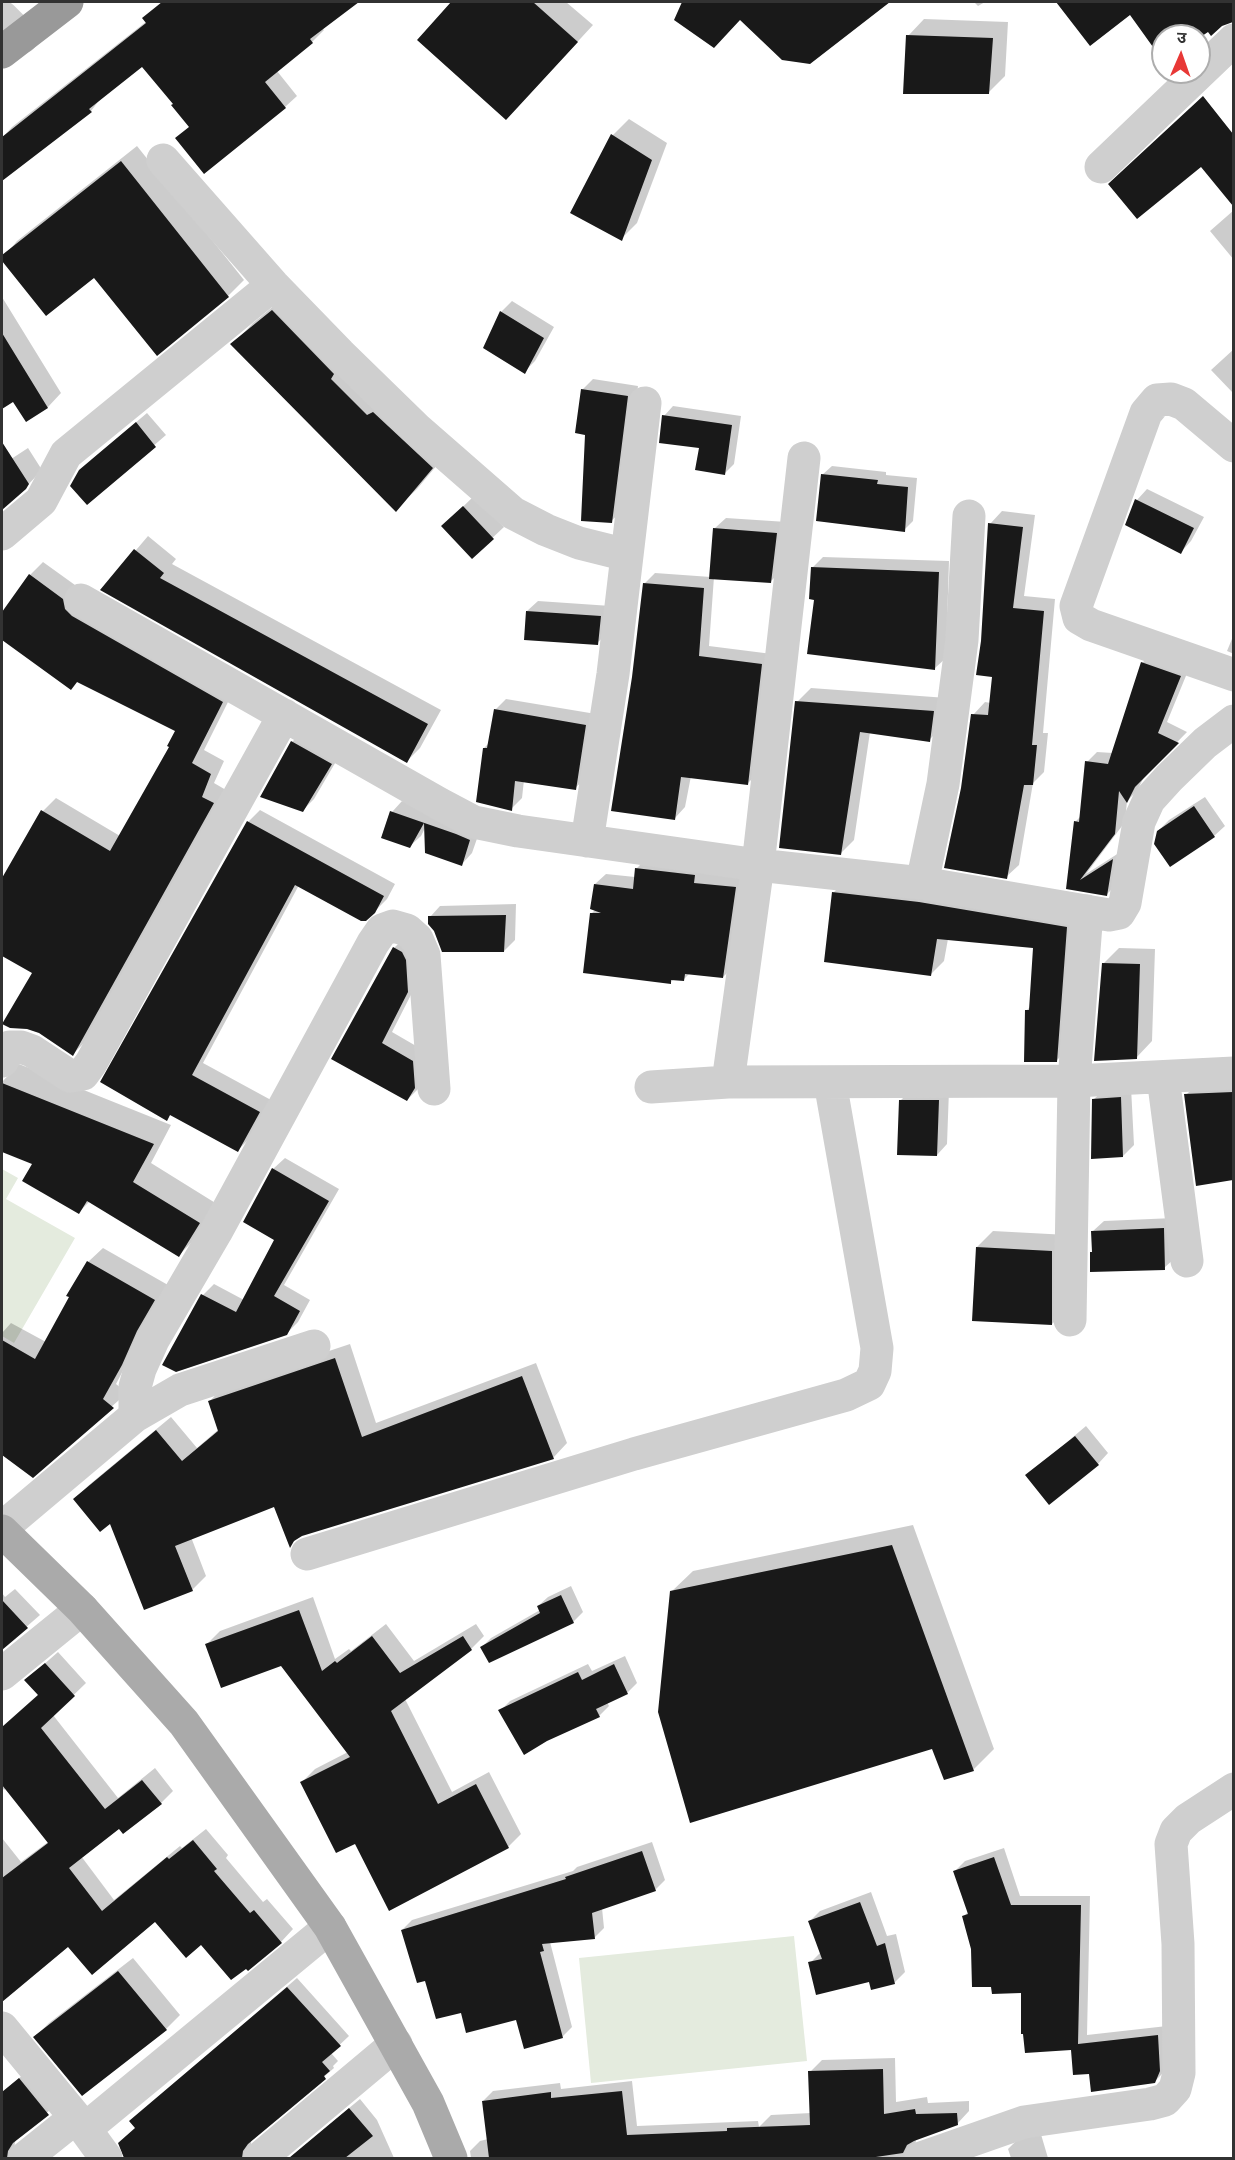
<!DOCTYPE html>
<meta charset="utf-8">
<style>
body{margin:0}
#map{position:relative;width:1235px;height:2160px;overflow:hidden;background:#fff;font-family:Roboto,"Noto Sans Devanagari",sans-serif}
canvas{display:block}
.frame{position:absolute;inset:0;border:3px solid #323232;pointer-events:none}
.north{position:absolute;left:1151px;top:24px;width:60px;height:60px;box-sizing:border-box;background:#fff;border:2px solid #adadad;border-radius:50%;rotate:2deg;font-size:16px;font-weight:700;line-height:24px;text-align:center;color:#323232}
.north::after{content:'';display:block;margin:auto;width:21px;height:27px;background:#e83836;clip-path:polygon(50% 0,100% 100%,50% 72%,0 100%)}
</style>
<div id="map">
<canvas width="1235" height="2160"></canvas>
<div class="frame"></div>
<div class="north">उ</div>
</div>
<script>
const g = document.querySelector('canvas').getContext('2d');
g.lineJoin = 'round';
function fillPath(path, color) {
  g.fillStyle = color;
  g.fill(path, 'evenodd');
}
function toPath(rows) {
  const path = new Path2D();
  for (const r of rows) {
    path.moveTo(r[0], r[1]);
    for (let i = 2; i < r.length; i += 2) path.lineTo(r[i], r[i + 1]);
  }
  return path;
}
function stroke(path, color, width, dash) {
  g.strokeStyle = color;
  g.lineWidth = width;
  g.lineCap = dash ? 'butt' : 'round';
  g.setLineDash(dash || []);
  g.stroke(path);
}
const green = toPath([
 [2,1169,18,1178,6,1199,75,1238,14,1343,2,1336],
 [794,1936,807,2061,591,2083,579,1958]
]);
const shadow = toPath([
 [162,2,357,2,322,28,324,30,312,42,277,71,297,96,285,107,177,139,190,126,175,104,142,65,101,98,91,111,2,178,2,138,12,127,147,21,144,18],
 [453,2,566,2,593,25,522,102,419,40],
 [684,2,749,2,753,4,676,19],
 [776,2,880,2,855,27,822,53],
 [974,2,985,2,978,6],
 [1058,2,1234,2,1234,21,1229,20,1208,30,1199,36,1163,36,1163,40,1130,13,1091,44],
 [924,19,1008,22,1005,76,989,92,908,36],
 [1203,97,1234,135,1234,204,1201,165],
 [629,119,667,143,637,223,621,239,572,212,613,135],
 [137,146,244,280,228,296,157,354,94,275,46,314,2,259,17,241],
 [1234,210,1234,260,1210,231],
 [293,290,453,446,417,489,396,509,233,344,253,323],
 [2,297,61,393,48,407,26,420,13,400,2,407],
 [512,301,554,327,535,361,524,372,485,347,501,312],
 [1234,349,1234,394,1211,370],
 [593,379,638,386,622,511,611,521,582,390],
 [673,406,741,416,734,464,725,473,700,447,664,416],
 [147,413,166,435,87,503,91,460],
 [28,448,42,470,25,488,2,508,2,465],
 [832,466,886,472,886,475,917,478,913,521,904,530,822,475],
 [1147,489,1204,517,1191,541,1181,552,1127,525,1137,500],
 [474,496,504,527,472,557,443,526],
 [1002,511,1035,515,1024,596,1055,599,1043,733,1048,733,1044,772,1033,783,1019,865,1006,877,963,788,973,715,985,702,991,703,994,676,982,641,990,524],
 [726,518,787,522,781,571,770,582,714,577,709,646,772,654,758,773,748,783,691,776,685,807,675,818,633,677,644,584,655,573,711,577,715,528],
 [148,536,176,559,172,564,441,710,420,748,406,762,103,589],
 [823,557,949,561,946,658,935,668,812,568],
 [43,562,75,585,235,688,204,750,224,761,214,783,226,790,86,1041,73,1054,34,972,2,954,2,880,43,811,56,798,120,836,171,747,177,730,78,681,71,689,2,638,2,614,30,575],
 [538,601,611,606,608,633,597,643,527,611],
 [1234,634,1234,654,1227,651],
 [1153,653,1190,666,1167,722,1187,732,1145,775,1137,791,1127,801,1125,822,1086,874,1122,851,1117,884,1107,894,1068,887,1075,822,1081,816,1087,762,1097,752,1113,753,1142,663],
 [811,688,947,698,943,726,929,740,870,732,854,840,840,854,797,702],
 [506,699,596,714,586,778,575,788,524,780,522,798,511,809,484,748,489,743,495,710],
 [303,731,341,753,314,799,303,810,292,742],
 [1205,797,1225,826,1214,836,1158,831,1169,820],
 [402,801,480,830,472,853,462,864,426,826,421,836,410,846,392,812],
 [260,810,395,884,387,899,374,912,299,885,203,1063,271,1100,249,1139,238,1150,171,1114,166,1119,248,822],
 [647,858,746,877,734,966,723,977,690,973,684,979,674,979,670,983,591,914,596,909,595,884,606,874,635,877,636,869],
 [847,879,1080,913,1070,1047,1056,1061,1026,1011,1031,1006,1035,947,948,939,944,961,930,975,833,893],
 [516,904,515,940,504,951,430,917,440,906],
 [405,937,418,981,392,1032,423,1050,418,1089,407,1100,333,1058,394,948],
 [1119,948,1155,949,1152,1041,1136,1058,1103,964],
 [19,1064,171,1125,151,1163,217,1204,197,1237,179,1255,90,1201,79,1212,34,1163,2,1150,2,1082],
 [1234,1077,1234,1178,1197,1184,1186,1095,1202,1079],
 [1131,1087,1134,1145,1123,1156,1094,1099,1105,1089],
 [911,1090,949,1090,947,1144,937,1155,900,1101],
 [285,1158,339,1189,284,1285,310,1300,298,1322,286,1334,176,1370,203,1295,214,1284,244,1300,276,1239,245,1221,273,1169],
 [1174,1218,1175,1258,1164,1268,1094,1251,1093,1231,1104,1221],
 [993,1231,1068,1235,1068,1308,1052,1324,977,1247],
 [103,1248,168,1285,116,1384,127,1393,33,1476,2,1453,2,1333,11,1323,46,1342,88,1262],
 [350,1344,376,1423,536,1363,567,1443,553,1458,301,1535,290,1545,275,1505,191,1537,206,1576,192,1590,110,1521,75,1499,89,1485,171,1417,197,1448,219,1429,210,1401,224,1386],
 [1086,1426,1108,1453,1098,1464,1027,1476],
 [913,1525,994,1749,973,1770,671,1592,693,1571],
 [571,1586,583,1612,573,1622,490,1661,482,1647,491,1638,540,1610,538,1606,548,1597],
 [15,1589,40,1615,2,1648,2,1593,5,1597],
 [313,1597,335,1659,349,1649,351,1651,386,1624,414,1661,476,1624,484,1636,471,1649,405,1699,452,1792,489,1772,521,1834,508,1847,355,1842,302,1782,315,1769,348,1752,281,1665,207,1644,220,1631],
 [58,1652,86,1683,53,1715,118,1798,155,1768,173,1791,161,1803,119,1827,81,1856,114,1900,180,1846,182,1848,206,1829,228,1855,226,1858,263,1902,267,1899,293,1929,281,1942,201,1943,155,1920,68,1944,14,1990,2,1975,2,1838,21,1862,48,1842,6,1788,4,1790,2,1787,2,1727,39,1694,26,1680],
 [625,1656,637,1683,628,1692,607,1702,609,1706,599,1716,500,1711,510,1701,588,1664,592,1671],
 [652,1842,665,1880,655,1890,602,1908,604,1928,594,1938,550,1942,572,2027,562,2037,517,2018,462,2011,426,1979,402,1930,412,1920,573,1871,577,1867],
 [1004,1848,1020,1896,1090,1896,1087,2035,1167,2026,1167,2069,1154,2082,1090,2072,1073,2049,1023,1992,993,1985,972,1949,964,1916,969,1911,955,1871,965,1861],
 [871,1892,887,1936,896,1934,905,1972,894,1983,870,1980,810,1963,821,1952,809,1922,820,1911],
 [133,1958,180,2015,166,2029,35,2037,49,2023],
 [297,1978,349,2036,331,2053,338,2061,333,2066,334,2068,251,2141,252,2154,248,2158,126,2158,137,2127,131,2121],
 [895,2058,896,2102,927,2097,928,2103,969,2101,969,2111,957,2124,916,2138,915,2152,920,2158,768,2158,760,2130,759,2158,471,2158,470,2151,480,2141,488,2139,483,2101,493,2091,560,2083,561,2089,632,2081,637,2126,758,2121,759,2127,771,2115,811,2113,810,2072,822,2060],
 [28,2071,56,2105,18,2137,15,2142,14,2151,17,2158,2,2158,2,2092],
 [360,2099,377,2120,394,2158,289,2158],
 [1040,2131,1048,2158,1011,2158,1008,2149,1019,2138]
]);
const building = toPath([
 [162,2,359,2,310,39,313,43,265,82,286,108,204,174,175,138,189,127,171,105,173,104,142,67,89,109,92,112,2,181,2,137,146,23,142,18],
 [451,2,533,2,578,42,506,120,417,40],
 [682,2,890,2,810,64,782,60,740,20,714,48,674,20],
 [1056,2,1233,2,1233,22,1222,26,1211,36,1208,32,1199,38,1199,36,1163,36,1163,61,1130,15,1090,46],
 [906,35,993,38,989,94,903,94],
 [1203,96,1233,134,1233,206,1201,167,1137,219,1108,184],
 [611,134,652,160,622,241,570,213],
 [121,161,229,297,157,356,94,278,46,316,2,261,2,255],
 [272,310,334,374,331,379,367,415,373,412,433,468,396,512,230,344],
 [500,311,544,338,525,374,483,348],
 [2,333,48,408,26,422,13,402,2,409],
 [581,389,628,396,612,523,581,521,585,435,575,433],
 [662,415,732,425,725,475,695,470,699,448,659,443],
 [136,422,156,447,87,505,70,486,79,470],
 [2,442,29,484,26,489,2,510],
 [821,474,878,480,877,484,908,487,905,532,816,521],
 [1135,499,1194,528,1181,554,1125,525],
 [463,506,494,539,472,559,441,526],
 [988,523,1023,527,1013,608,1044,611,1032,745,1037,745,1033,785,1024,785,1007,879,944,868,961,788,971,714,988,715,992,677,976,675,981,641],
 [713,528,777,533,771,583,709,579],
 [134,549,164,573,160,578,428,724,407,763,100,590],
 [811,567,939,572,935,670,807,654,814,600,809,599],
 [29,574,63,599,65,609,72,616,223,702,192,763,211,774,202,797,214,803,73,1056,39,1033,27,1029,10,1028,2,1024,32,973,2,956,2,878,41,810,110,851,169,747,167,746,175,731,77,682,71,690,2,640,2,612],
 [643,583,704,588,699,656,762,664,748,785,681,777,675,820,611,811,632,677],
 [526,611,601,616,598,645,524,640],
 [1141,662,1181,676,1158,733,1179,743,1135,787,1127,803,1119,791,1115,834,1080,880,1113,859,1107,896,1066,889,1074,821,1079,822,1085,761,1108,764],
 [795,701,934,711,930,742,860,732,841,855,779,848],
 [494,709,586,725,576,790,515,781,512,811,476,802,483,748,487,748],
 [291,741,332,764,303,812,260,797],
 [1194,806,1215,837,1170,867,1154,844,1157,831],
 [390,811,456,834,470,840,462,866,425,853,424,823,410,848,381,838],
 [247,821,384,896,375,913,366,921,361,921,295,885,192,1075,260,1112,238,1152,170,1115,167,1121,100,1082],
 [635,868,695,875,694,883,736,887,723,978,685,974,684,981,671,980,671,984,583,973,590,913,601,913,590,909,594,884,633,889],
 [832,892,919,902,1067,927,1057,1062,1024,1062,1025,1010,1029,1010,1033,948,937,939,931,976,824,962],
 [506,915,504,952,442,952,434,931,428,924,428,916],
 [393,947,402,952,406,960,408,992,382,1043,413,1061,415,1088,407,1101,331,1059],
 [1102,963,1140,964,1137,1059,1094,1061],
 [2,1083,154,1144,133,1182,200,1223,179,1257,87,1201,79,1214,22,1181,32,1164,2,1152],
 [1233,1092,1233,1180,1196,1186,1184,1094],
 [1121,1097,1123,1157,1091,1159,1092,1099],
 [899,1100,939,1100,937,1156,897,1155],
 [272,1168,329,1201,274,1296,300,1311,287,1335,176,1372,162,1365,201,1294,236,1312,274,1240,243,1222],
 [1164,1228,1165,1270,1090,1272,1090,1252,1092,1252,1091,1231],
 [976,1247,1052,1251,1052,1325,972,1321],
 [87,1261,155,1300,137,1331,122,1365,103,1399,114,1408,33,1478,2,1455,2,1340,35,1359,69,1297,66,1296],
 [335,1358,362,1437,522,1376,554,1459,302,1536,294,1541,290,1548,274,1507,175,1546,193,1591,144,1610,110,1524,100,1532,73,1499,156,1430,182,1461,218,1431,208,1401],
 [1075,1436,1099,1465,1049,1505,1025,1475],
 [892,1545,974,1771,944,1780,932,1749,690,1823,658,1712,670,1591],
 [561,1595,574,1623,489,1663,480,1647,540,1613,537,1606],
 [2,1600,28,1628,2,1650],
 [299,1610,322,1671,335,1661,337,1663,372,1636,400,1673,463,1636,472,1650,391,1711,438,1804,476,1784,509,1848,389,1911,355,1844,336,1853,300,1782,350,1757,281,1666,221,1688,205,1644],
 [45,1663,75,1696,41,1728,105,1809,142,1780,162,1804,123,1834,119,1829,69,1868,102,1911,167,1857,169,1859,193,1840,217,1869,214,1871,250,1913,254,1910,282,1943,248,1971,246,1969,231,1980,201,1945,186,1958,155,1922,92,1975,68,1947,2,2002,2,1878,48,1843,2,1785,2,1727,38,1695,24,1680],
 [614,1664,628,1694,596,1709,600,1717,547,1741,524,1755,498,1710,578,1672,582,1680],
 [642,1851,656,1891,592,1913,595,1939,542,1944,544,1951,540,1952,563,2038,524,2049,516,2020,466,2033,461,2013,436,2019,425,1981,417,1983,401,1930,566,1879,565,1877],
 [994,1857,1011,1905,1081,1905,1078,2044,1158,2035,1160,2071,1155,2083,1091,2092,1089,2074,1073,2075,1071,2050,1025,2053,1023,2034,1021,2034,1021,1993,992,1994,991,1987,972,1987,971,1949,962,1916,968,1914,953,1871],
 [860,1902,877,1946,885,1943,895,1984,871,1990,869,1982,816,1995,808,1962,822,1959,808,1921],
 [118,1971,167,2030,82,2096,33,2037],
 [287,1987,341,2046,322,2062,330,2071,324,2076,326,2079,248,2144,243,2151,242,2158,124,2158,118,2143,135,2128,129,2121],
 [883,2069,884,2114,915,2109,916,2114,957,2113,958,2125,914,2141,907,2145,903,2153,869,2158,489,2158,482,2101,551,2092,551,2098,622,2091,627,2135,727,2131,727,2128,810,2125,808,2071],
 [19,2078,49,2115,13,2143,8,2151,7,2158,2,2158,2,2092],
 [349,2108,373,2136,345,2158,289,2158]
]);
const street = toPath([
 [2,17,22,37],
 [163,160,273,285,340,354,418,430,513,513,546,530,579,543,627,555],
 [1101,167,1234,40],
 [1234,446,1184,404,1171,399,1157,400,1146,413,1076,606,1079,618,1091,625,1234,675],
 [2,534,41,501,66,454,273,285],
 [81,600,440,804,474,822,518,831,758,865,922,883,1109,915,1119,913,1125,903,1139,822,1149,800,1169,778,1205,743,1234,721],
 [587,841,613,674,645,403],
 [922,883,943,784,962,640,969,516],
 [2,1061,10,1047,21,1047,32,1051,70,1076,83,1074,91,1063,284,715],
 [1163,1077,1187,1261],
 [728,1082,758,865,804,458],
 [651,1087,728,1082,1074,1081,1234,1073],
 [1070,1320,1074,1081,1087,911],
 [135,1416,135,1387,140,1369,153,1340,216,1232,373,943,382,930,393,926,407,930,417,939,424,955,434,1089],
 [2,1528,135,1416,180,1390,314,1346],
 [307,1554,634,1454,846,1395,869,1384,875,1371,877,1348,830,1082],
 [2,1674,82,1609],
 [2,2028,85,2129,330,1927],
 [85,2129,106,2158],
 [25,2158,75,2118],
 [260,2158,396,2044],
 [921,2158,1024,2122,1150,2104,1165,2100,1175,2089,1179,2073,1178,1944,1171,1844,1176,1831,1188,1819,1234,1789]
]);
const primary = toPath([
 [2,1531,82,1609,184,1723,330,1927,428,2103,451,2158]
]);
const highway = toPath([
 [2,52,67,2]
]);
fillPath(green, '#e4ebde');
fillPath(shadow, '#0003');
fillPath(building, '#191919');
stroke(street, '#cfcfcf', 33);
stroke(primary, '#aaa', 33);
stroke(highway, '#999', 33);
</script>
